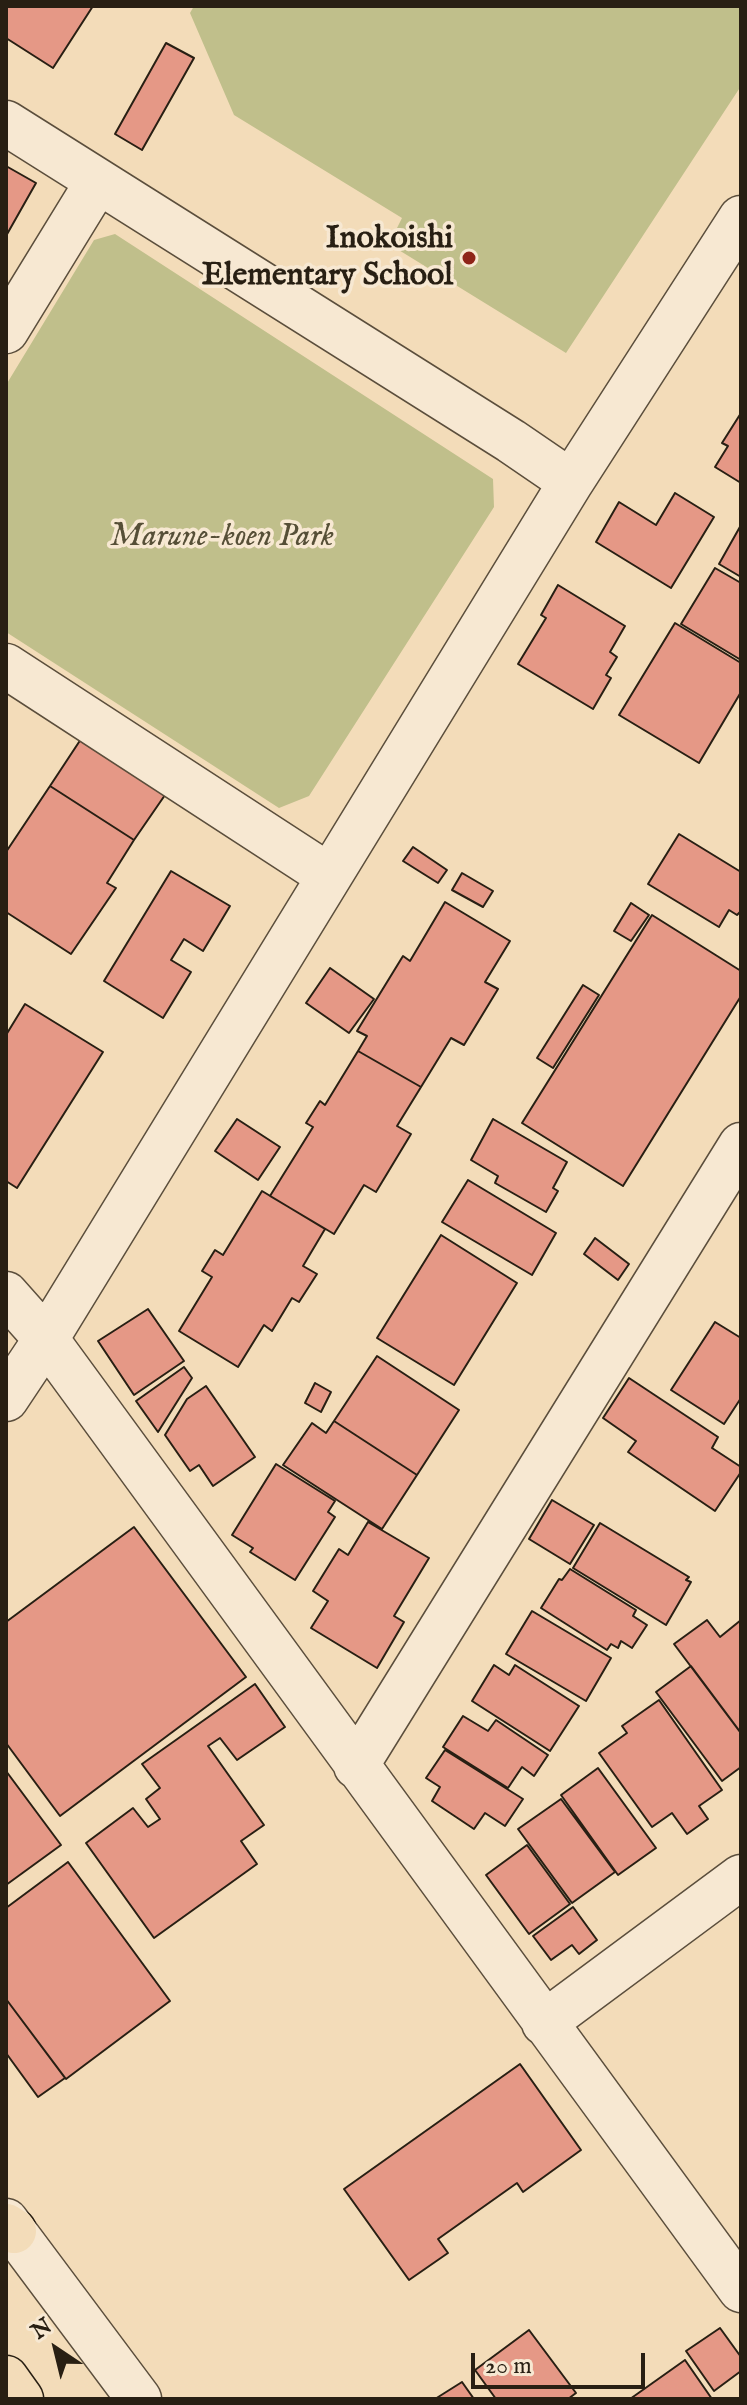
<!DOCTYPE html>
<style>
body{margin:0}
#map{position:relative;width:747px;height:2405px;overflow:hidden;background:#f3dcb9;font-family:"IM FELL English",serif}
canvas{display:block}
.frame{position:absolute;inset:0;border:8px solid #281f13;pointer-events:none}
.north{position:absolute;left:16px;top:2309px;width:80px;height:80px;-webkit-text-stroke:6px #f7e8d2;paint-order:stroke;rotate:325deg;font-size:22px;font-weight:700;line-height:32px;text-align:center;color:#281f13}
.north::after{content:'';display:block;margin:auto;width:28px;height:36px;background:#281f13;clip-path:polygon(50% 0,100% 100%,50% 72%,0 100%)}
.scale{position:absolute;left:471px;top:2353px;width:174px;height:36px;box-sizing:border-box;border:4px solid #281f13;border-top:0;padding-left:10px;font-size:24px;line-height:28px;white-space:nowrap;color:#281f13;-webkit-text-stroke:6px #f7e8d2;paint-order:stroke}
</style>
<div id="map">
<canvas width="747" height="2405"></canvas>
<div class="frame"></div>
<div class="north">N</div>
<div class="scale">20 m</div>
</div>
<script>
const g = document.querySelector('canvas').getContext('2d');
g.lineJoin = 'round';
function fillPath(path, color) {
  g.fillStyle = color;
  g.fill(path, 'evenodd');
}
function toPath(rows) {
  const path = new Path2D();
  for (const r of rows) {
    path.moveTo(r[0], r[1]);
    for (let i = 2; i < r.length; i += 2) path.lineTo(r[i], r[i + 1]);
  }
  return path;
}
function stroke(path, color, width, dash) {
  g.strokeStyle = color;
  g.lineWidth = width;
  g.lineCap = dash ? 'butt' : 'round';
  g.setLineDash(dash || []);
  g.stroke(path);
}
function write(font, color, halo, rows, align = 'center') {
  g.font = font + ' "IM FELL English",serif';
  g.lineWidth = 7;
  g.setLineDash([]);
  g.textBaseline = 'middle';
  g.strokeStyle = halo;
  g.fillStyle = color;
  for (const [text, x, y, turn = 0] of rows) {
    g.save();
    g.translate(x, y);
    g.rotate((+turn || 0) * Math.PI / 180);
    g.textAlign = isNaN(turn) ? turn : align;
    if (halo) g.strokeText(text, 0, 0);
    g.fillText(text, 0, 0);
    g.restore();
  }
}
const green = toPath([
 [194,6,741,6,741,86,566,353,389,244,402,218,234,115,190,13],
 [115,234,493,479,494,507,309,796,279,808,6,632,6,385,94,240]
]);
const building = toPath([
 [6,6,93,6,53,68,6,38,6,6],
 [166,43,194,58,142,150,115,134,166,43],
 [6,166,36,183,6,236,6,166],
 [741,413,741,483,715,467,728,446,722,443,741,413],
 [675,493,714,517,671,588,596,542,619,502,656,525,675,493],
 [741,525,741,577,719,564,741,525],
 [715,568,741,583,741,660,681,624,715,568],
 [558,585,625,626,610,652,617,657,606,675,611,678,593,709,518,664,546,618,541,615,558,585],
 [675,623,741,663,741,692,699,763,619,715,675,623],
 [81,739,165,795,134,840,50,786,81,739],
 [50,786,134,840,107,883,116,888,71,954,6,912,6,852,50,786],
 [679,834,741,872,741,911,737,915,729,910,719,927,648,884,679,834],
 [413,847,447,870,438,883,403,861,413,847],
 [171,871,230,906,203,951,184,939,171,960,191,972,163,1018,104,981,171,871],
 [462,873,493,891,483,907,452,890,462,873],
 [445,902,510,941,485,982,498,989,464,1045,451,1038,421,1087,358,1051,367,1036,357,1031,403,956,410,961,445,902],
 [631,903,649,915,631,941,614,931,631,903],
 [652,915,741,971,741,996,623,1186,522,1123,652,915],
 [330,968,374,999,349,1033,306,1003,330,968],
 [583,985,599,995,553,1068,537,1058,583,985],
 [25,1004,103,1052,17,1188,6,1181,6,1035,25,1004],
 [358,1051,421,1087,397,1126,411,1134,376,1192,364,1185,334,1234,270,1196,313,1127,306,1123,320,1101,325,1105,358,1051],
 [237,1119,280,1147,258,1180,215,1151,237,1119],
 [493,1119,567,1162,553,1188,558,1191,546,1212,495,1183,498,1176,471,1160,493,1119],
 [468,1180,556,1233,532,1275,442,1222,468,1180],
 [262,1191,325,1229,303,1266,317,1274,299,1302,292,1298,272,1331,264,1325,238,1367,179,1331,212,1277,202,1271,215,1250,223,1255,262,1191],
 [441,1235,517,1283,454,1385,377,1338,441,1235],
 [595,1238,629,1264,618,1280,584,1254,595,1238],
 [148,1309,184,1361,134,1395,98,1341,148,1309],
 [715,1322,741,1338,741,1398,724,1424,671,1390,715,1322],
 [377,1356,459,1410,417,1475,334,1421,377,1356],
 [184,1367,192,1378,158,1432,136,1401,184,1367],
 [629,1378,718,1437,712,1448,741,1467,741,1472,715,1511,628,1452,636,1441,603,1418,629,1378],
 [315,1383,331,1392,321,1412,305,1403,315,1383],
 [206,1386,255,1457,213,1486,199,1465,190,1471,165,1435,187,1399,206,1386],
 [334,1421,417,1475,382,1529,283,1465,312,1423,326,1433,334,1421],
 [276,1464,335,1501,328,1512,335,1517,295,1580,250,1552,253,1548,232,1535,276,1464],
 [552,1500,594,1525,570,1564,529,1539,552,1500],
 [368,1522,429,1558,394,1616,404,1622,377,1668,311,1628,328,1601,313,1591,339,1549,348,1555,368,1522],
 [600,1523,689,1577,686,1580,691,1582,666,1625,573,1568,600,1523],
 [134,1527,246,1677,60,1816,6,1743,6,1622,134,1527],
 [570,1569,636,1610,633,1616,647,1625,632,1648,621,1641,618,1648,611,1644,607,1650,541,1608,559,1579,562,1580,570,1569],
 [532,1611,611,1658,586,1701,506,1654,532,1611],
 [707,1620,720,1637,741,1620,740,1732,674,1644,707,1620],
 [494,1665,509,1675,515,1665,579,1706,550,1751,472,1701,494,1665],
 [691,1666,741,1733,741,1767,722,1781,656,1692,691,1666],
 [255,1684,285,1727,237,1760,220,1738,208,1746,264,1825,241,1841,257,1864,154,1938,86,1843,133,1808,148,1827,160,1819,146,1799,160,1788,142,1764,255,1684],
 [659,1700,722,1790,699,1806,708,1819,687,1834,672,1813,652,1827,599,1753,627,1733,622,1726,659,1700],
 [463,1716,488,1731,496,1720,548,1755,534,1776,522,1767,508,1788,443,1747,463,1716],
 [445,1750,523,1799,505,1826,485,1813,474,1829,432,1801,440,1787,426,1778,445,1750],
 [598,1768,656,1848,618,1875,561,1795,598,1768],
 [6,1771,61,1845,6,1885,6,1771],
 [561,1799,615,1872,572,1903,518,1829,561,1799],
 [527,1845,570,1904,529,1934,486,1875,527,1845],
 [68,1862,170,2001,66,2079,6,1999,6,1908,68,1862],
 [573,1907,597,1940,579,1954,572,1945,551,1960,533,1936,573,1907],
 [6,1999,65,2078,38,2097,6,2053,6,1999],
 [520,2064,581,2150,523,2192,517,2183,438,2239,448,2253,409,2280,344,2189,520,2064],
 [720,2328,741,2357,741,2371,714,2391,686,2351,720,2328],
 [529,2330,576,2393,568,2399,496,2399,475,2370,529,2330],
 [685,2360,712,2399,630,2399,685,2360],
 [462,2382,474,2399,435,2399,462,2382]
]);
const minor = toPath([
 [6,123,511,441,571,482],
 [6,331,98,181],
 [6,666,329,876],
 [6,1294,46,1339,741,2290],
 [6,1399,46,1339,571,482,741,218],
 [356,1766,741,1145],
 [544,2023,741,1877],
 [6,2221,139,2399]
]);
const highway = toPath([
 [6,2226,14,2231],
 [6,2378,21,2399]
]);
const markers = [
 [469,258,8,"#8f2418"]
];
const poiNames = [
 ["Inokoishi",453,240],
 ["Elementary School",453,277]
];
const parkNames = [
 ["Marune-koen Park",222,538]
];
fillPath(green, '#c0bf8b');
fillPath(building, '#e59886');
stroke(building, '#281f13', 2);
stroke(minor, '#5b4e3c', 47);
stroke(highway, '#281f13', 47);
stroke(minor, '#f7e8d2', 44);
stroke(highway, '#f3dcb9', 44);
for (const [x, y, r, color] of markers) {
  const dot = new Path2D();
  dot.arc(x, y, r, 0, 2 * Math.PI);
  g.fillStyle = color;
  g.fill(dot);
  stroke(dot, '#f7e8d2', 3);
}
write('bold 32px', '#281f13', '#f7e8d2', poiNames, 'right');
write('italic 32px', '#564f37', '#f7e8d2', parkNames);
</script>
